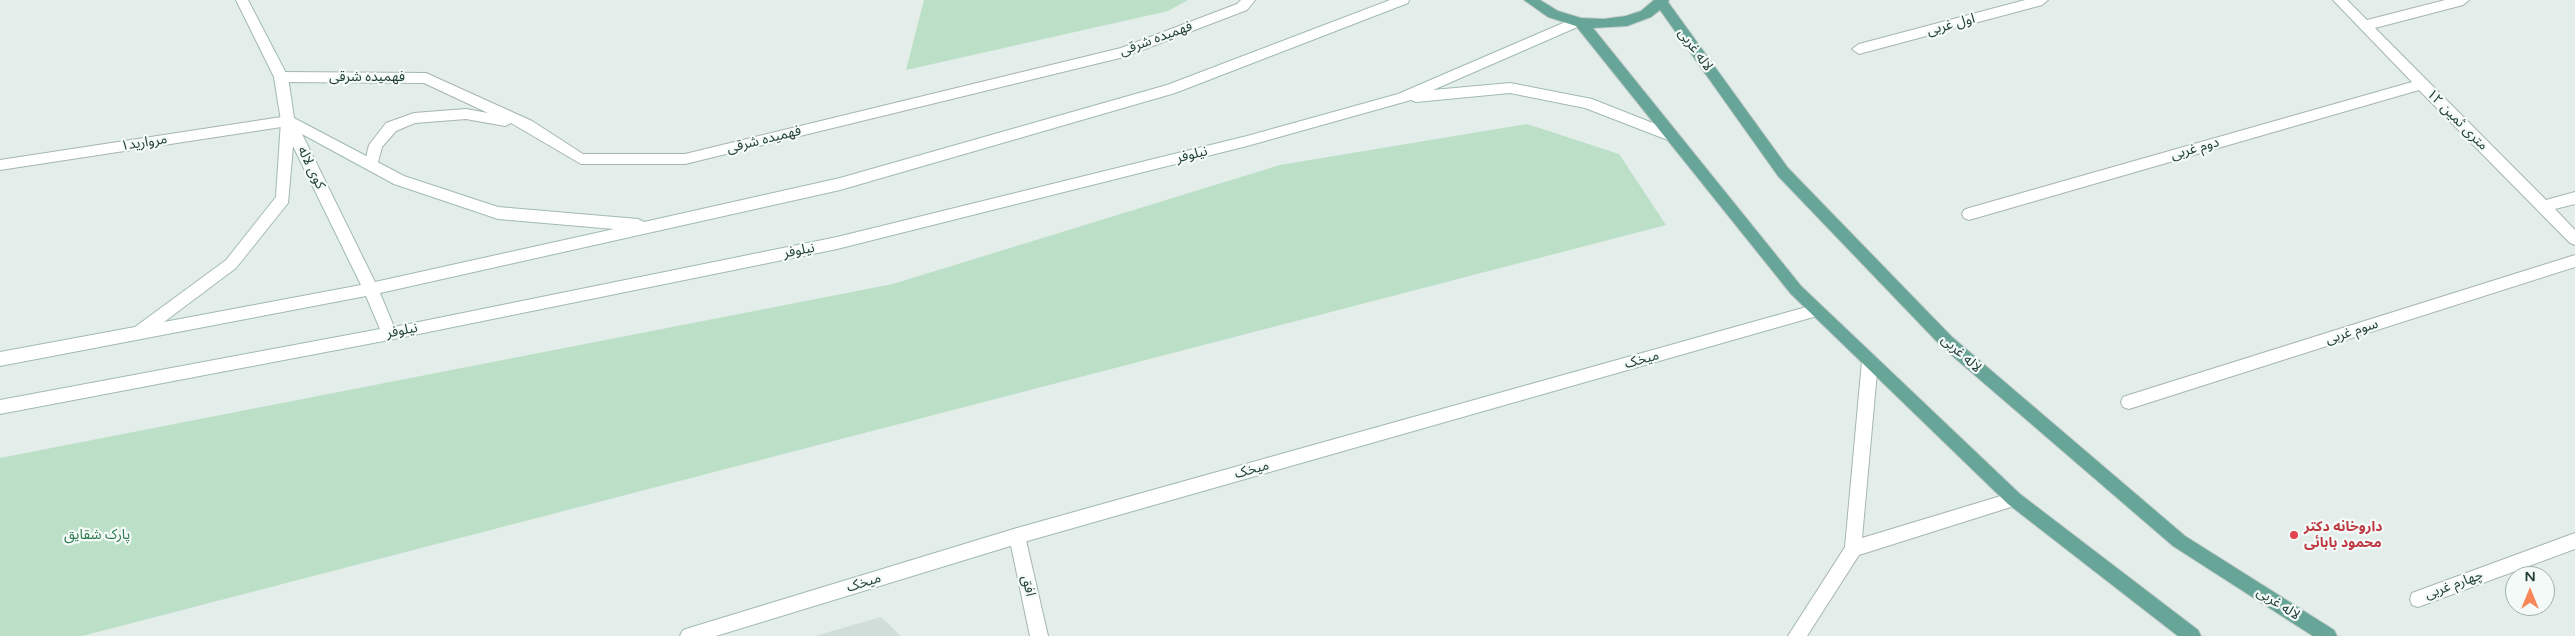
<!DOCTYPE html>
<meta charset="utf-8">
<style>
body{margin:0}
#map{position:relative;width:2575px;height:636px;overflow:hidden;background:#e3ede9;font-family:"Varela Round",sans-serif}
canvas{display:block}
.north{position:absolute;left:2505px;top:566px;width:50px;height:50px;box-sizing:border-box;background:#f4faf7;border:1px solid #a0b0ab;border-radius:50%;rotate:0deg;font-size:14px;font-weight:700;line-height:20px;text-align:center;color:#224039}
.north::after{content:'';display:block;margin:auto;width:18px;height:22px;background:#f78658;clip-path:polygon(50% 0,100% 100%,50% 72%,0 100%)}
</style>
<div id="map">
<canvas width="2575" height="636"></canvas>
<div class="north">N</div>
</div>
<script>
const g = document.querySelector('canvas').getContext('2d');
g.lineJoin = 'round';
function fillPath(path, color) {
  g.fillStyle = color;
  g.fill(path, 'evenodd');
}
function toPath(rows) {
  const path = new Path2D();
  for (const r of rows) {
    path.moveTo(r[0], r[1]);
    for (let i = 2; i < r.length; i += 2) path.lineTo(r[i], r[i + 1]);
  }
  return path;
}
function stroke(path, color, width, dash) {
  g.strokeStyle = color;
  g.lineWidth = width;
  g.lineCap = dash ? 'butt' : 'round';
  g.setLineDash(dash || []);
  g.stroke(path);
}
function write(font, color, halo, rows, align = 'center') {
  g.font = font + ' "Varela Round","Noto Sans Arabic",sans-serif';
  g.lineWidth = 4.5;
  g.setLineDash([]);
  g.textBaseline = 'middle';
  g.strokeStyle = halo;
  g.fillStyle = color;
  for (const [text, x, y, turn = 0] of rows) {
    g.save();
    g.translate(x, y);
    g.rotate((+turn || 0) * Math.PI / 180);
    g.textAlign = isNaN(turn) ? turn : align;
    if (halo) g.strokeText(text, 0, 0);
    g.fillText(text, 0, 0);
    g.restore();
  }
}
const built = toPath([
 [881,617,901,636,815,636]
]);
const green = toPath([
 [924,0,1188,0,1168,11,906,70],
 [1527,124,1619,154,1666,225,82,636,0,636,0,458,893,284,1280,165]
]);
const street = toPath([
 [1241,0,1255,0,1247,10,1124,57,685,164,581,164,511,123,505,126,466,119,415,123,396,131,382,147,376,170,371,171,364,166,369,145,386,123,414,113,466,109,488,113,424,83,281,82,274,77,281,72,426,73,532,121,583,154,685,154,1121,48,1237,4,1241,0],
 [2025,0,2048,0,2042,5,1859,54,1852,49,1859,44,2025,0],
 [2333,0,2347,0,2367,20,2445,0,2469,0,2463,5,2375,28,2546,200,2575,192,2575,204,2555,209,2575,230,2575,245,2570,243,2419,90,1969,220,1964,218,1962,214,1964,210,1969,208,2412,82,2333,0],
 [288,116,295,121,288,126,0,170,0,160,288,116],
 [2575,255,2575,267,2129,409,2123,407,2121,402,2123,397,2129,395,2575,255],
 [1870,354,1875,356,1878,361,1862,538,2014,492,2020,494,2022,499,2020,504,2014,506,1859,555,1807,636,1788,636,1845,547,1862,361,1865,356,1870,354],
 [1017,528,1023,531,1025,536,1048,636,1030,636,1009,536,1011,531,1017,528],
 [2575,533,2575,549,2418,607,2412,605,2410,599,2412,593,2575,533]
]);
const secondary = toPath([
 [236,0,248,0,288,77,294,118,404,176,498,207,638,219,644,222,840,178,1167,85,1390,0,1409,0,1408,3,1175,93,840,190,380,293,394,327,837,237,1247,136,1398,94,1577,17,1582,19,1583,22,1582,25,1433,90,1510,83,1592,99,1678,133,1680,137,1673,142,1585,108,1510,93,1416,102,1411,100,1247,146,837,249,389,340,0,414,0,400,380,329,366,296,0,366,0,352,135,327,226,260,276,197,281,121,274,77,236,0],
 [302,134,394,184,498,219,614,229,375,282,302,134],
 [293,146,361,285,164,322,236,268,288,203,293,146],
 [1817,304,1822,306,1824,310,1822,314,1817,316,1017,544,716,636,680,636,683,630,689,628,1017,528,1817,304]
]);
const primary = toPath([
 [1524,0,1540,0,1558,11,1581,18,1604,19,1626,16,1641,11,1654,0,1669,0,1668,2,1788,168,1952,337,2185,536,2334,630,2337,636,2313,636,2173,546,1942,347,1778,176,1660,10,1651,17,1627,26,1593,28,1801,286,2020,494,2198,630,2201,636,2178,636,2008,504,1791,294,1576,26,1548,17,1524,0]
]);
const markers = [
 [2294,535,5,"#e0444e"]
];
const streetNames = [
 ["اول غربی",1951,25,-15],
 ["فهمیده شرقی",1156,39,-20],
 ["لاله غربی",1695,50,54],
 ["فهمیده شرقی",367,77],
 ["۱۲ متری ثمین",2457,120,45],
 ["فهمیده شرقی",764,140,-14],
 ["مروارید۱",144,143,-9],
 ["دوم غربی",2195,149,-16],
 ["نیلوفر",1192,155,-14],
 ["کوی لاله",311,168,64],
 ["نیلوفر",799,251,-11],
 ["نیلوفر",402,331,-11],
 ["سوم غربی",2352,332,-18],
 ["لاله غربی",1961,354,42],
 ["میخک",1642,360,-16],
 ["میخک",1252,470,-16],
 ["میخک",864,583,-17],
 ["چهارم غربی",2454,585,-20],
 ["افق",1028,586,78],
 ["لاله غربی",2278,604,33]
];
const healthNames = [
 ["داروخانه دکتر",2304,527],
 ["محمود بابائی",2304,543]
];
const parkNames = [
 ["پارک شقایق",97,535]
];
fillPath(built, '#d1ddd8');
fillPath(green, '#bbdfc7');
stroke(street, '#a5b6b1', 2);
stroke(secondary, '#a1bab2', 2);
stroke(primary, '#c1cac8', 2);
fillPath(street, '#fff');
fillPath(secondary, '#fff');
fillPath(primary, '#66a597');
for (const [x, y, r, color] of markers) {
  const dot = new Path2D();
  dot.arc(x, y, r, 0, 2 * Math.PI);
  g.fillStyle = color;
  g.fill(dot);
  stroke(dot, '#f4faf7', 2);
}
write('14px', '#224039', '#f4faf7', streetNames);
write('bold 14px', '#be3a42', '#f4faf7', healthNames, 'left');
write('14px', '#2a784c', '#f4faf7', parkNames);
</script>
